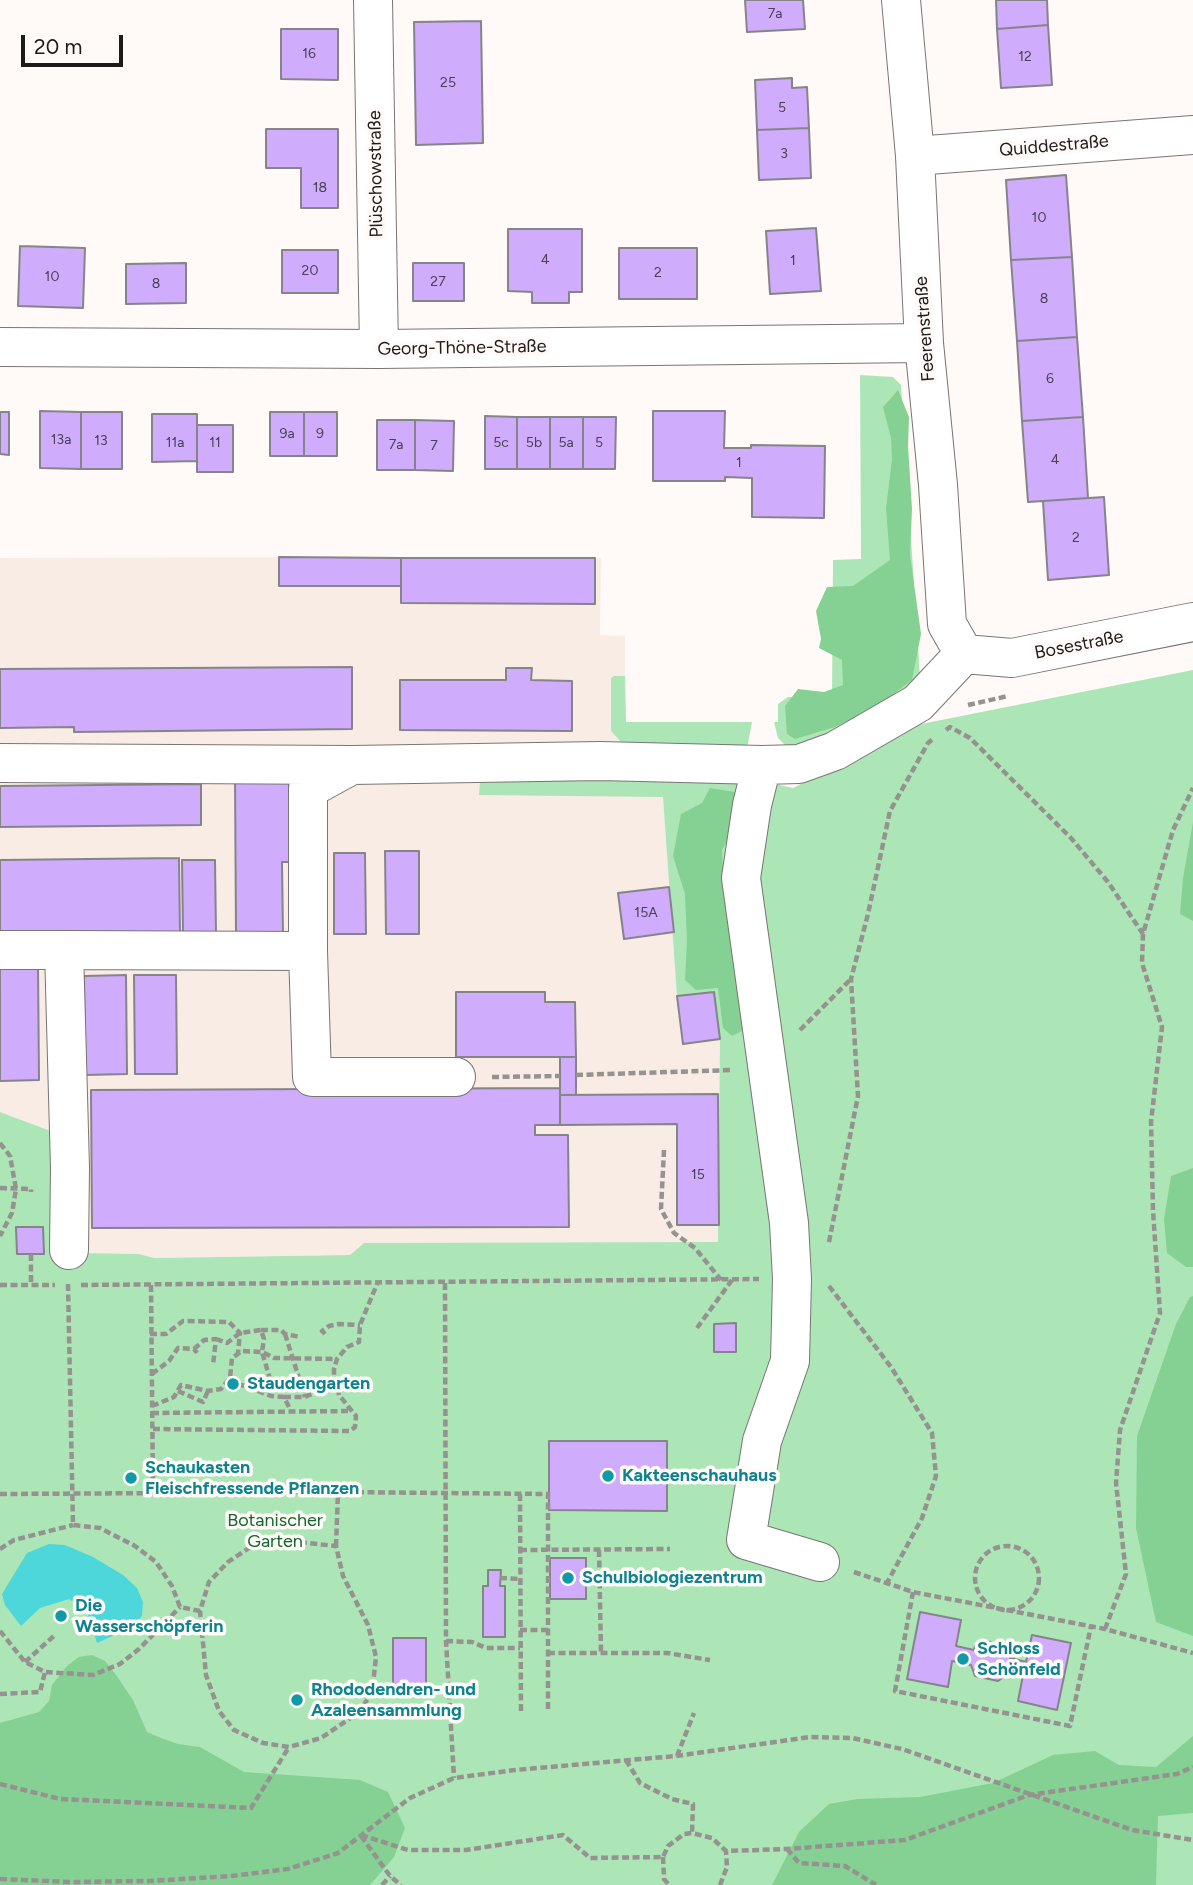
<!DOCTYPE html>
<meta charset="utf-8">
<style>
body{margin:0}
#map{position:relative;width:1193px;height:1885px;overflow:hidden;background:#fffaf7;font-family:Figtree,sans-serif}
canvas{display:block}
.scale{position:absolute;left:21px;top:35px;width:102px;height:32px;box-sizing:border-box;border:4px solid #1e1c1b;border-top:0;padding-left:9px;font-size:21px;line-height:24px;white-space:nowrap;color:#1e1c1b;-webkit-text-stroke:5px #fffaf7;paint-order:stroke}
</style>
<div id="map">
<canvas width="1193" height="1885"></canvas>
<div class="scale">20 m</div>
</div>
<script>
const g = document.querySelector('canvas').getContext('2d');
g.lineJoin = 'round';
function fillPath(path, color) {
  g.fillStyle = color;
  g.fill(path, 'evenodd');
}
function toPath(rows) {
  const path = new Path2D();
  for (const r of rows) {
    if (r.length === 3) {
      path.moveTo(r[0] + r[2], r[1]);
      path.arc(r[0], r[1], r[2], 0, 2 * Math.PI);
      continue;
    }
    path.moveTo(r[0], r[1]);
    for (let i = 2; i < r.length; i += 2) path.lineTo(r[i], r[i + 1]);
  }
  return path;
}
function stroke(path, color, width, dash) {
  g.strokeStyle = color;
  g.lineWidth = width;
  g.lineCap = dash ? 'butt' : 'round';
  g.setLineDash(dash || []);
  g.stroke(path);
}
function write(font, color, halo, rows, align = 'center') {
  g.font = font + ' Figtree,sans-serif';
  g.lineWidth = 7;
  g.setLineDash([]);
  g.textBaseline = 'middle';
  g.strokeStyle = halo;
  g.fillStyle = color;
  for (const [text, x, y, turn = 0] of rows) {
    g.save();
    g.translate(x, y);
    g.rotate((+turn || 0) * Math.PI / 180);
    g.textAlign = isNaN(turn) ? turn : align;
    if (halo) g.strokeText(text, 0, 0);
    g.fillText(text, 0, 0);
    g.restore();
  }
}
const built = toPath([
 [279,557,601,558,600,635,625,636,625,722,689,723,663,797,678,996,714,992,720,1039,719,1243,364,1243,350,1255,154,1258,139,1254,80,1253,56,1133,0,1112,0,558]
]);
const green = toPath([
 [860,375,893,377,901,385,920,677,913,690,799,749,788,748,778,738,774,722,778,722,778,704,788,697,832,697,833,560,861,559],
 [1193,670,1193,1885,0,1885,0,1112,56,1133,80,1253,139,1254,154,1258,350,1255,364,1243,718,1242,720,1039,714,992,677,996,663,797,479,795,480,781,487,775,753,779,793,788,916,725],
 [614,676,625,676,626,722,752,722,746,754,622,743,611,731,611,678]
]);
const forest = toPath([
 [898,390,909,417,908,446,912,509,910,555,921,634,912,680,875,708,835,727,795,739,787,734,785,706,798,689,824,692,843,685,842,660,819,648,821,639,816,611,827,587,853,586,890,560,886,508,892,460,891,438,883,407],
 [710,788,735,792,742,802,740,817,722,850,724,895,739,938,744,1030,732,1036,723,1028,718,988,696,990,685,980,687,941,685,894,673,856,681,814,702,803],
 [1193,822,1193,921,1180,914,1183,878],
 [1193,1168,1193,1267,1186,1267,1167,1253,1164,1219,1171,1176],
 [1193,1296,1193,1636,1156,1622,1136,1528,1137,1436,1176,1324,1190,1297],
 [92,1655,105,1661,116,1675,133,1700,147,1732,161,1738,178,1744,200,1747,244,1772,360,1780,388,1792,405,1828,394,1857,370,1885,0,1885,0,1723,39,1712,49,1701,52,1685,67,1666,79,1657],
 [1193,1736,1193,1813,1158,1816,1156,1885,772,1885,799,1832,829,1804,857,1799,920,1797,993,1783,1053,1755,1095,1751,1119,1765,1156,1767]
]);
const water = toPath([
 [49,1544,65,1545,93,1557,123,1575,137,1588,143,1602,142,1616,135,1626,97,1643,87,1612,69,1599,40,1608,21,1626,5,1605,2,1594,27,1553]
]);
const building = toPath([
 [745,0,803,0,805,29,747,32,745,0],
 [996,0,1047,0,1048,25,997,29,996,0],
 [481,21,483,143,416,145,414,22,481,21],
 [1048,25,1052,85,1001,88,997,29,1048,25],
 [281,29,338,29,338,80,281,79,281,29],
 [792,78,792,88,807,87,809,128,757,130,755,80,792,78],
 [809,128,811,178,759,180,757,130,809,128],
 [266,129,338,129,338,208,301,208,301,168,266,168,266,129],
 [1066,175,1072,257,1011,260,1006,180,1066,175],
 [816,228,821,291,770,294,766,231,816,228],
 [508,229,582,229,582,292,569,292,569,303,532,303,532,292,508,291,508,229],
 [20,246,85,248,83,308,18,306,20,246],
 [619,248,697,248,697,299,619,299,619,248],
 [282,250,338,250,338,293,282,293,282,250],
 [1072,257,1077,337,1017,341,1011,260,1072,257],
 [186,263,186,303,126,304,126,264,186,263],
 [413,263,464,263,464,301,413,301,413,263],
 [1077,337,1083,417,1022,421,1017,341,1077,337],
 [40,411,81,412,81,469,40,468,40,411],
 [653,411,725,411,724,448,751,448,751,445,825,446,824,518,752,517,752,478,725,477,725,481,653,481,653,411],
 [0,412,9,412,9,455,0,454,0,412],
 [81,412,122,412,122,469,81,469,81,412],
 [270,412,304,412,304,456,270,456,270,412],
 [304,412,337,412,337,456,304,456,304,412],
 [152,414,197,414,197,461,152,462,152,414],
 [485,416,517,417,517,469,485,469,485,416],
 [517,417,550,417,550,469,517,469,517,417],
 [550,417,583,417,583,469,550,469,550,417],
 [583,417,616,417,615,469,583,469,583,417],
 [1083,417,1088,498,1028,502,1022,421,1083,417],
 [377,420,415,420,415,470,377,470,377,420],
 [415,420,454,421,453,471,415,470,415,420],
 [197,425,233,425,233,472,197,472,197,425],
 [1104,497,1109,575,1048,580,1043,501,1104,497],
 [279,557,401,558,401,586,279,586,279,557],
 [401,558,595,558,595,604,401,603,401,558],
 [352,667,352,729,74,732,74,727,0,728,0,669,352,667],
 [506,668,532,668,531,680,572,681,572,731,400,730,400,680,506,680,506,668],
 [235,775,289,775,290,862,282,862,283,935,236,935,235,775],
 [201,784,201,825,0,827,0,786,201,784],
 [385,851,419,851,419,934,386,934,385,851],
 [334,853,365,853,366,934,334,934,334,853],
 [179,858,180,935,0,937,0,860,179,858],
 [182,860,215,860,216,935,183,935,182,860],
 [669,887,674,932,624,939,618,893,669,887],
 [0,965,38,965,39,1080,0,1081,0,965],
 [126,975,127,1074,85,1075,84,976,126,975],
 [134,975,176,975,177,1074,135,1074,134,975],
 [456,992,545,992,545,1002,575,1002,576,1057,456,1057,456,992],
 [714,992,720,1039,683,1044,677,996,714,992],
 [560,1057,576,1057,576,1095,560,1095,560,1057],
 [560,1088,560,1125,535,1125,535,1135,568,1135,569,1227,92,1228,91,1090,560,1088],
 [718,1094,719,1225,677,1225,677,1124,560,1125,560,1095,718,1094],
 [16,1227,43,1227,44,1254,17,1254,16,1227],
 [736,1323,736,1352,714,1352,714,1324,736,1323],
 [549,1441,667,1441,667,1511,549,1510,549,1441],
 [550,1558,586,1558,586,1599,550,1599,550,1558],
 [488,1570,501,1570,500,1586,505,1586,505,1637,483,1637,483,1586,488,1586,488,1570],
 [920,1612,961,1620,956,1646,974,1650,975,1646,982,1640,1006,1646,1010,1653,1010,1658,1026,1662,1032,1635,1071,1643,1057,1710,1018,1701,1023,1675,1006,1670,1005,1676,998,1681,975,1676,971,1665,952,1661,948,1687,907,1679,920,1612],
 [393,1638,426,1638,426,1684,393,1684,393,1638]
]);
const path = toPath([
 [968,705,1008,696],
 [946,730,950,727,970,738,1071,838,1108,882,1143,934],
 [800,1030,851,979],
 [576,1075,732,1070],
 [492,1077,560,1076],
 [0,1143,10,1156,16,1189,12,1213,0,1236],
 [664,1150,661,1209,674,1233,695,1248,721,1280],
 [0,1188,31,1189,31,1192],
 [829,1242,858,1096,851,979,868,914,890,811,928,743,933,739],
 [31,1254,31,1285],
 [445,1283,446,1641,454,1778],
 [68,1284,73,1525,100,1528,135,1546,156,1562,172,1586,180,1607,200,1611],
 [0,1285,55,1285],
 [81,1285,759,1279],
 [151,1285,153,1492],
 [829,1286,891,1367,932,1433,936,1476,922,1518,887,1583],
 [697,1328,732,1280],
 [261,1330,281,1330,285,1334,300,1337],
 [150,1334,166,1334,183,1321,229,1322,240,1333,238,1353],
 [285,1334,305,1397],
 [325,1334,322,1331,329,1326,338,1324,360,1325],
 [216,1339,227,1343,240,1333,261,1330,264,1339,262,1352,271,1382,271,1396],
 [194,1349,204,1340,216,1339,213,1365],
 [152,1374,169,1361,178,1348,194,1349,197,1353],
 [228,1380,271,1396,284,1397,291,1411],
 [178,1391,203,1402,208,1391],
 [284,1397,305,1397,335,1383],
 [152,1406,174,1397,181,1385,208,1391,221,1389,230,1378,232,1358,242,1351,262,1352,274,1358,337,1359],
 [152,1413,350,1411],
 [153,1429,350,1431,355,1427,356,1416,339,1395,334,1377,334,1369,337,1359,347,1347,359,1342,360,1325,377,1284],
 [0,1494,338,1492,548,1494,548,1710],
 [520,1494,521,1711],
 [279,1540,336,1546,343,1576,368,1625,376,1657,372,1693,358,1713,321,1738,289,1747,263,1743,234,1730,219,1711,206,1675,200,1611,209,1582,228,1562,249,1548,279,1540],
 [336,1546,338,1492],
 [1007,1578,32],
 [0,1549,14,1540,73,1525],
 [520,1550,670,1549],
 [599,1550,601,1652],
 [854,1572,913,1592,1105,1629,1193,1653],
 [500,1578,520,1579],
 [913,1592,895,1691,1070,1726,1091,1626],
 [1105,1629,1126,1574,1116,1483,1120,1430,1160,1313,1153,1211,1151,1122,1162,1027,1142,963,1143,934,1173,830,1193,788],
 [520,1630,548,1630],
 [0,1631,25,1662,45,1672,93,1675,120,1664,139,1649,180,1607],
 [446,1641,472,1642,486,1648,520,1648],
 [548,1653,667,1653,710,1660],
 [25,1662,55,1635],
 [0,1694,40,1692,45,1672],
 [677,1756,694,1713],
 [626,1760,640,1783,672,1799,693,1804,692,1833],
 [0,1784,60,1799,251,1808,289,1747],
 [361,1835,408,1850,466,1850,563,1835,590,1858,663,1857,668,1846,684,1834,692,1833,712,1838,726,1851,787,1849,905,1840,1029,1795,1177,1774,1193,1767],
 [361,1836,390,1876,401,1885],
 [787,1849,799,1863,845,1866,876,1885],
 [663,1857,664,1879,669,1885],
 [0,1879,71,1882,150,1881,231,1876,288,1869,338,1853,410,1798,454,1778,515,1770,676,1756,810,1737,852,1738,902,1749,1132,1830,1193,1840],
 [382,1885,390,1876],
 [720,1885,727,1867,726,1851]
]);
const minor = toPath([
 [373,0,379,349],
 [901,0,915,156,924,343,938,485,947,624,964,654],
 [915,156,1193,135],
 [0,347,379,349,924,343],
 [964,654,1012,658,1193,622],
 [0,763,352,765,600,761,762,765],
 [350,766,308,789,308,951,312,1077,456,1077],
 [0,950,64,950,70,1168,69,1250],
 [64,950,308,951],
 [820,1562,746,1540,762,1441,790,1361,792,1279,789,1223,741,878,752,805,762,765,799,764,835,751,918,703,964,654]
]);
const markers = [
 [233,1384,7,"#0f9aa8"],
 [608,1476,7,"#0f9aa8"],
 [131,1478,7,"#0f9aa8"],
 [568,1578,7,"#0f9aa8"],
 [61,1616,7,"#0f9aa8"],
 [963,1659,7,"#0f9aa8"],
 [297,1700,7,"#0f9aa8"]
];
const numberNames = [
 ["7a",775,14],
 ["16",309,54],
 ["12",1025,57],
 ["25",448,83],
 ["5",782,108],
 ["3",784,154],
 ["18",320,188],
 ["10",1039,218],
 ["4",545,260],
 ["1",793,261],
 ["20",310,271],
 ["2",658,273],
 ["10",52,277],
 ["27",438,282],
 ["8",156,284],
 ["8",1044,299],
 ["6",1050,379],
 ["9a",287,434],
 ["9",320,434],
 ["13a",61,440],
 ["13",101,441],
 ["11a",175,443],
 ["11",215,443],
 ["5c",501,443],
 ["5b",534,443],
 ["5a",566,443],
 ["5",599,443],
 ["7a",396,445],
 ["7",434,446],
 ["4",1055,460],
 ["1",739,463],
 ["2",1076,538],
 ["15A",646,913],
 ["15",698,1175]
];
const streetNames = [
 ["Quiddestraße",1054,146,-5],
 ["Plüschowstraße",376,174,-91],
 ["Feerenstraße",925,329,-94],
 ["Georg-Thöne-Straße",462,348,-1],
 ["Bosestraße",1079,645,-11]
];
const cultureNames = [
 ["Staudengarten",247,1384],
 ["Schaukasten",145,1468],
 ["Fleischfressende Pflanzen",145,1489],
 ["Kakteenschauhaus",622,1476],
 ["Schulbiologiezentrum",582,1578],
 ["Die",75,1606],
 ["Wasserschöpferin",75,1627],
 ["Schloss",977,1649],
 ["Schönfeld",977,1670],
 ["Rhododendren- und",311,1690],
 ["Azaleensammlung",311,1711]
];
const parkNames = [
 ["Botanischer",275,1521],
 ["Garten",275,1542]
];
fillPath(built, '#f8ece5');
fillPath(green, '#ace6b6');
fillPath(forest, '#84d193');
fillPath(water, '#4dd7da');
fillPath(building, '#d0acfd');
stroke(building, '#858488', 2);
stroke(minor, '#797573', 40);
stroke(path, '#959290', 4.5, [7, 3.5]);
stroke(minor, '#fff', 38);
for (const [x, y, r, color] of markers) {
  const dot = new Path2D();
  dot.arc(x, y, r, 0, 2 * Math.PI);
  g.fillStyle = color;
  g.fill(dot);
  stroke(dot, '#fffaf7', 2.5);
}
write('14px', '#4a4054', null, numberNames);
write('18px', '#1e1c1b', '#fffaf7', streetNames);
write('bold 18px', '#0d838f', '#fffaf7', cultureNames, 'left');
write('18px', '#12662e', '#fffaf7', parkNames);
</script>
